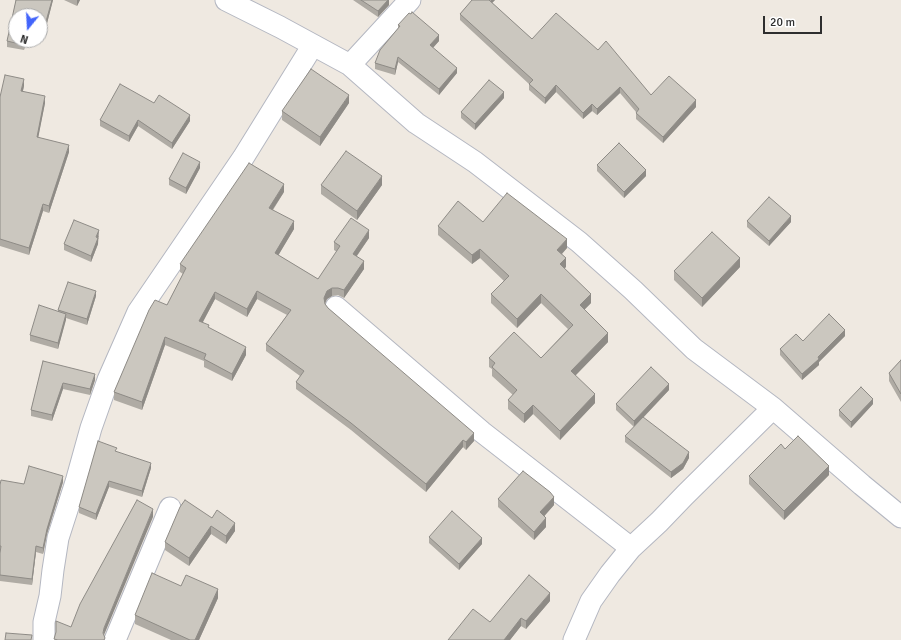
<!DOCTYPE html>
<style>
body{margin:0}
#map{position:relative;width:901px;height:640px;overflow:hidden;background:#efe9e1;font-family:Signika,sans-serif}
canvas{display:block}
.north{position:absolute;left:8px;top:8px;width:40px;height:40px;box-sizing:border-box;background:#fff;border:1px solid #ababab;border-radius:50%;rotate:198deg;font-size:11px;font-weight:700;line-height:16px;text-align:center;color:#2e2e2e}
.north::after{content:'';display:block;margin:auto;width:14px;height:18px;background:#4264fb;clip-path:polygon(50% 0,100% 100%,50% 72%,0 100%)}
.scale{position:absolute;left:763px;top:16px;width:59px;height:18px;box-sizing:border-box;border:2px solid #2e2e2e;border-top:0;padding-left:5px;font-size:12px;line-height:14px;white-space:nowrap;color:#2e2e2e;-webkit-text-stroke:3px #fff;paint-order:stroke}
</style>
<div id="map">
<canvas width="901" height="640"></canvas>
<div class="north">N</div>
<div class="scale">20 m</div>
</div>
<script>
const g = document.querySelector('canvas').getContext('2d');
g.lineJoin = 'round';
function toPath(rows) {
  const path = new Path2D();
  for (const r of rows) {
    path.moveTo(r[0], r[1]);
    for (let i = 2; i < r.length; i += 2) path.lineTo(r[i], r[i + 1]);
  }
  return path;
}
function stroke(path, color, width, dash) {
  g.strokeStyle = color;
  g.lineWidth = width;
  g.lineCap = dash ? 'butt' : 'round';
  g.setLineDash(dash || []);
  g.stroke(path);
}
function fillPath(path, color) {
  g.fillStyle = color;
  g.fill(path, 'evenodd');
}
const street = toPath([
 [226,0,280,27,350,65,416,123,475,162,579,242,633,290,694,349,773,408,862,485,901,517],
 [350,65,410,0],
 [336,307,482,432,631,548],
 [44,640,44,622,50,596,53,570,58,538,76,482,91,428,108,380,138,312,243,158,313,45],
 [115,640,170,508],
 [574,640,591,601,610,574,631,548,659,522,685,495,773,408]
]);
const wall = toPath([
 [16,0,53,0,45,31,40,29,40,16,16,16,26,40,24,50,7,47,7,41],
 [64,0,80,0,77,6],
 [353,0,389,0,389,5,378,17],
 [472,0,495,0,492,3,532,39,651,95,696,107,663,143,636,119,636,112,620,93,597,115,592,111,583,119,556,92,545,104,529,90,529,84,460,20,460,14],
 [398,25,439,41,433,48,457,73,439,95,398,62,395,75,375,69,375,63,398,29],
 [24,86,23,91,45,103,38,137,69,152,49,213,43,211,29,255,0,246,0,97],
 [504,98,475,130,461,118,461,112],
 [154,103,190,121,172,149,138,126,129,142,100,126,100,120],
 [349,103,320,146,282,120,282,111],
 [597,165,646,176,624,198,597,171],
 [200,168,186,194,169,185,169,179],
 [321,185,382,185,357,220,321,194],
 [284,192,273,210,294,229,278,255,318,279,337,252,334,250,334,242,369,238,357,256,364,269,344,298,338,295,332,296,327,299,325,304,328,308,474,441,466,450,463,447,426,492,351,430,296,389,296,382,300,376,266,351,266,344,287,315,257,299,247,317,215,299,203,322,209,328,246,355,232,381,204,367,204,361,165,345,142,410,114,400,114,392,167,305,183,274,180,272,180,264],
 [747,221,791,222,769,246,747,227],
 [483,222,567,248,562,254,566,267,564,268,591,303,584,310,608,342,575,376,595,403,560,440,533,414,524,423,508,409,508,400,513,395,492,376,492,369,489,367,489,358,541,358,568,329,541,303,517,328,491,303,491,294,504,281,480,258,472,264,438,235,438,226],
 [99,236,98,238,98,244,91,262,64,250,64,244],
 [740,267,702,307,674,280,674,271],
 [96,296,87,325,66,318,58,349,30,341,30,335,58,311,58,310],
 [845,336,819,362,819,365,802,380,780,355,780,349,803,341],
 [901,360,901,402,889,381,889,373],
 [43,361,95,380,90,395,63,389,52,421,31,416,31,410],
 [669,390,643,418,689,458,683,469,671,478,625,442,625,436,634,427,616,410,616,404],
 [873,404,851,428,839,416,839,410],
 [785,449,829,475,784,520,749,484,749,476],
 [117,452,151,468,142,497,109,487,96,520,79,513,79,507],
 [63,482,47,534,43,554,36,552,32,585,0,581,0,485,24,484],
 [498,499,554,505,544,516,546,527,534,540,498,507],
 [212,518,235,531,226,544,211,534,189,566,165,550,165,542],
 [429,537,482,544,459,570,429,543],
 [181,586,218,598,199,640,171,640,135,624,135,615],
 [550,601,526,629,521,626,510,640,448,640,490,622]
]);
const shadedWall = toPath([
 [52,0,53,0,45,31,45,25],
 [77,0,80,0,77,6],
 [388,0,389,0,389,5,378,17,378,11],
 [491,0,495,0,491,4],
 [439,35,439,41,430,51,430,45],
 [25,40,26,40,24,50,24,45],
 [398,57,398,62,395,75,395,69],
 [457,68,457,73,439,95,439,89],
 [24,79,24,86,21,98,21,91],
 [556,85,556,92,545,104,545,98],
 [620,87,620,93,597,115,597,109],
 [504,92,504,98,475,130,475,124],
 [349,95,349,103,320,146,320,137],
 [45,96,45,103,37,144,37,137],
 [696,100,696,107,663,143,663,137],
 [592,104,592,111,583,119,583,113],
 [190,115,190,121,172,149,172,143],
 [138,120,138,126,129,142,129,136],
 [69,145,69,152,49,213,49,206],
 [200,162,200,168,186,194,186,188],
 [646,170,646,176,624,198,624,192],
 [382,176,382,185,357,220,357,211],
 [284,184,284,192,269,215,269,208],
 [43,204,43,211,29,255,29,248],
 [791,216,791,222,769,246,769,241],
 [294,221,294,229,275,261,275,253],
 [99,230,98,244,91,262,91,256,96,237],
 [369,230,369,238,353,261,353,254],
 [567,239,567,248,557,259,557,250],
 [480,249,480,258,472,264,472,255],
 [566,258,566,267,560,273,560,264],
 [740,258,740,267,702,307,702,298],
 [364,261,364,269,344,298,344,290],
 [332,288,332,296,327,299,324,305,324,298,327,291],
 [96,291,96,296,87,325,87,319],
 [257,291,257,299,247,317,247,309],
 [215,292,215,299,199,329,199,321],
 [541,294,541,303,517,328,517,319],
 [591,294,591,303,580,314,580,305],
 [66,314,66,320,58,349,58,343],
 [845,330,845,336,819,362,819,365,802,380,802,374],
 [608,333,608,342,571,380,571,371],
 [165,337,165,345,142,410,142,402],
 [246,347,246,355,232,381,232,374],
 [95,374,95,380,90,395,90,389],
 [63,383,63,389,52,421,52,415],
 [669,384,669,390,634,427,634,421],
 [595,394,595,403,560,440,560,431],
 [873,399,873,404,851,428,851,422],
 [533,405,533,414,524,423,524,414],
 [474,433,474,441,466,450,466,442],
 [463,440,463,447,426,492,426,484],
 [689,452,689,458,683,469,671,478,671,472],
 [151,463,151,468,142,497,142,491],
 [829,466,829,475,784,520,784,511],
 [63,476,63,482,47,534,43,554,43,548,47,529],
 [109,481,109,487,96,520,96,514],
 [554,497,554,505,540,521,540,512],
 [153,509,153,517,104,635,103,633,104,628],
 [546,518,546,527,534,540,534,532],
 [235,523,235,531,226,544,226,536],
 [211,526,211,534,189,566,189,558],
 [482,538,482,544,459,570,459,564],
 [36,546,36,552,32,585,32,579],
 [218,589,218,598,199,640,195,640],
 [550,593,550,601,526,629,526,621],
 [521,618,521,626,510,640,504,640]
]);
const building = toPath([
 [16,0,52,0,45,25,40,24,40,16,16,16,16,40,25,40,24,45,7,41,16,0],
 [361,0,388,0,378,11,361,0],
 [472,0,489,0,532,39,556,13,598,50,606,41,651,95,669,76,696,100,663,137,636,113,639,109,620,87,597,109,592,104,583,113,556,85,545,98,529,84,533,80,460,14,472,0],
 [412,12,439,35,430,45,457,68,439,89,398,57,395,69,375,63,380,50,400,26,398,25,409,13,411,14,412,12],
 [311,69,349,95,320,137,282,111,311,69],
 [5,75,24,79,21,91,45,96,37,137,69,145,49,206,43,204,29,248,0,239,0,97,5,75],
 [489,80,504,92,475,124,461,112,489,80],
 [120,84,154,103,159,95,190,115,172,143,138,120,129,136,100,120,120,84],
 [619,143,646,170,624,192,597,165,619,143],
 [346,151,382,176,357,211,321,185,346,151],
 [183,153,200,162,186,188,169,179,183,153],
 [249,163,284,184,269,208,294,221,275,253,318,279,340,246,334,242,351,218,369,230,353,254,364,261,344,290,338,288,332,288,327,291,324,298,325,304,328,308,474,433,466,442,463,440,426,484,351,423,296,382,304,371,266,344,291,310,257,291,247,309,215,292,199,321,209,325,208,327,246,347,232,374,204,359,206,354,165,337,142,402,114,392,149,310,155,300,167,305,186,268,180,264,249,163],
 [507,193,567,239,557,250,566,258,560,264,591,294,580,305,608,333,571,371,595,394,560,431,533,405,524,414,508,400,517,390,492,367,495,363,489,358,514,332,541,358,573,325,541,294,517,319,491,294,509,276,480,249,472,255,438,226,458,201,483,222,507,193],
 [769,197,791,216,769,241,747,221,769,197],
 [74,220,99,230,96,237,98,238,91,256,64,244,74,220],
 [712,232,740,258,702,298,674,271,712,232],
 [68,282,96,291,87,319,58,310,68,282],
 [39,305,66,314,58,343,30,335,39,305],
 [829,314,845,330,818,357,819,359,802,374,780,349,796,334,803,341,829,314],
 [901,360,901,394,889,373,901,360],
 [43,361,95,374,90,389,63,383,52,415,31,410,43,361],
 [651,367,669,384,634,421,616,404,651,367],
 [861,387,873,399,851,422,839,410,861,387],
 [643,417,689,452,683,463,671,472,625,436,643,417],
 [798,436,829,466,784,511,749,476,781,444,785,449,798,436],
 [98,441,117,448,115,451,151,463,142,491,109,481,96,514,79,507,98,441],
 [29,466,63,476,47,529,43,548,36,546,32,579,0,575,0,553,1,546,0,546,0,485,1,480,24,484,29,466],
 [523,471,550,492,554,497,540,512,546,518,534,532,498,499,523,471],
 [137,500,153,509,104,628,103,633,105,638,104,640,58,640,54,639,56,632,56,621,71,627,80,604,137,500],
 [185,500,212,518,217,510,235,523,226,536,211,526,189,558,165,542,180,507,185,500],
 [452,511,482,538,459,564,429,537,452,511],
 [152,573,181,586,186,575,218,589,195,640,190,640,135,615,152,573],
 [529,575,550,593,526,621,521,618,504,640,448,640,473,609,490,622,529,575],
 [6,633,32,635,31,640,5,640,6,633]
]);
stroke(street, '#b4b7c1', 23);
stroke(street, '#fff', 21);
fillPath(wall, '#afaba4');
fillPath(shadedWall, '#8e8b86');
fillPath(building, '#cbc7bf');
stroke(building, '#8e8b86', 1);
</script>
